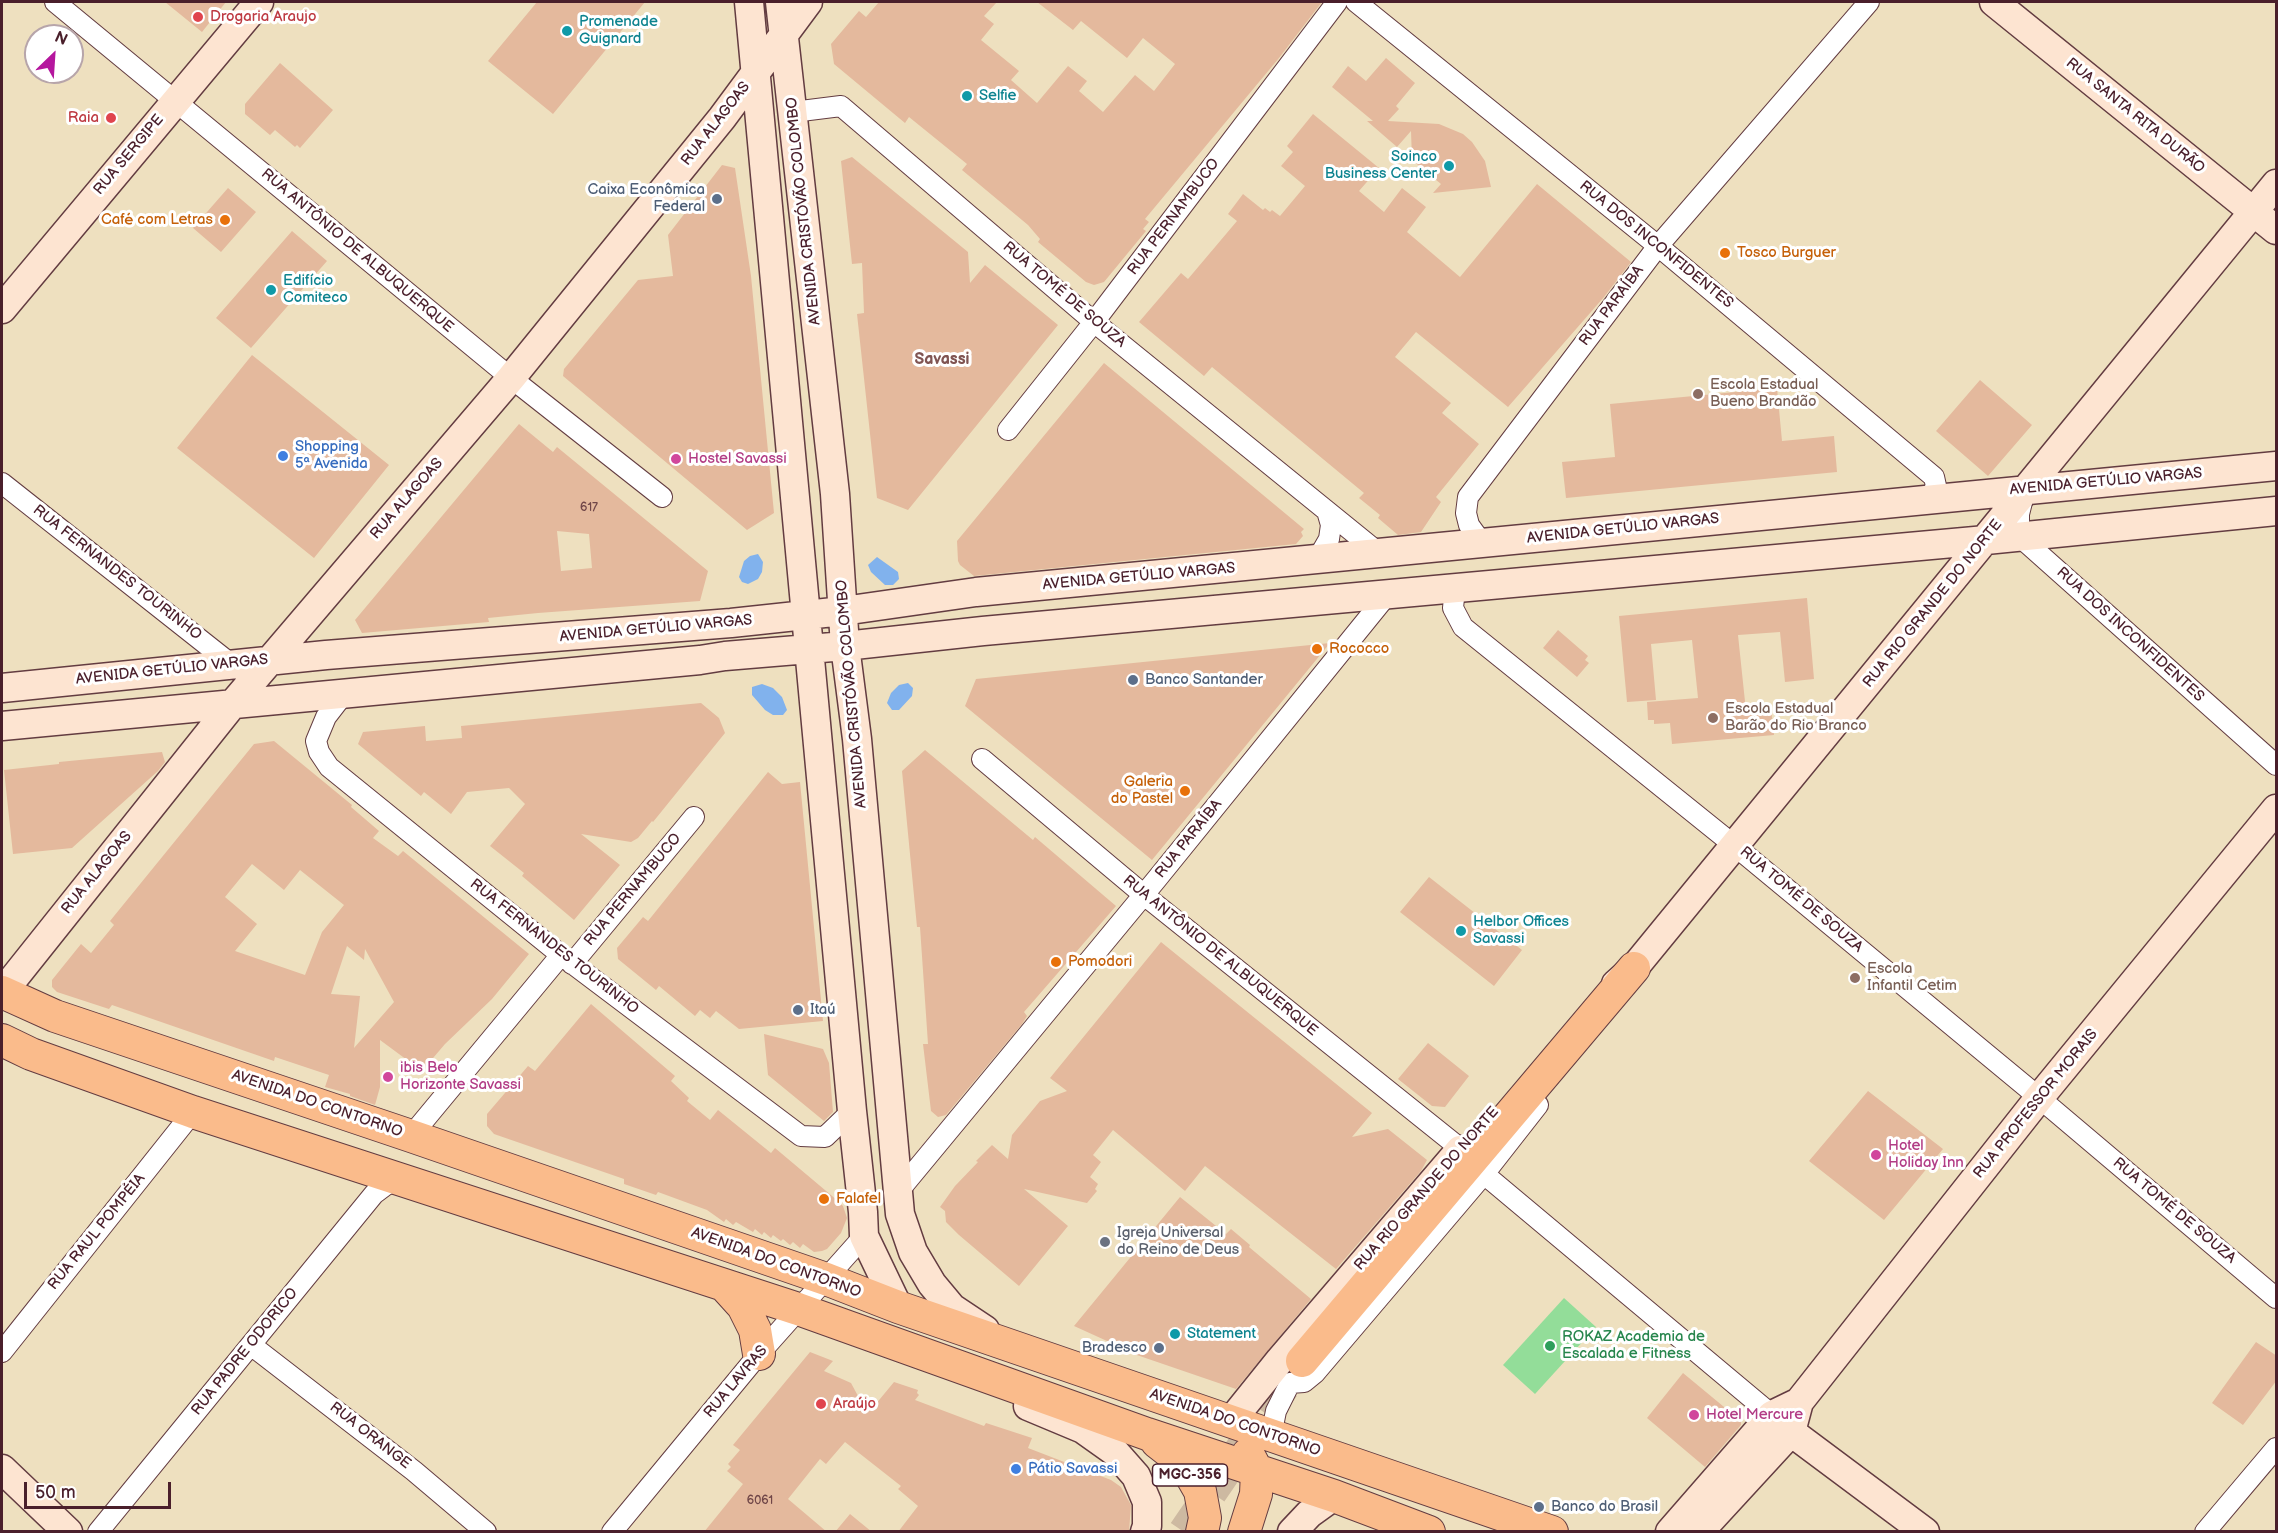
<!DOCTYPE html>
<meta charset="utf-8">
<style>
body{margin:0}
#map{position:relative;width:2278px;height:1533px;overflow:hidden;background:#eee0bf;font-family:"Balsamiq Sans",sans-serif}
canvas{display:block}
.frame{position:absolute;inset:0;border:3px solid #4a1f2b;pointer-events:none}
.north{position:absolute;left:24px;top:24px;width:60px;height:60px;box-sizing:border-box;background:#fff;border:2px solid #b7a5aa;border-radius:50%;rotate:25deg;font-size:16px;font-weight:700;line-height:24px;text-align:center;color:#4a1f2b}
.north::after{content:'';display:block;margin:auto;width:21px;height:27px;background:#b5179e;clip-path:polygon(50% 0,100% 100%,50% 72%,0 100%)}
.scale{position:absolute;left:24px;top:1482px;width:147px;height:27px;box-sizing:border-box;border:3px solid #4a1f2b;border-top:0;padding-left:8px;font-size:18px;line-height:21px;white-space:nowrap;color:#4a1f2b;-webkit-text-stroke:4px #fff;paint-order:stroke}
</style>
<div id="map">
<canvas width="2278" height="1533"></canvas>
<div class="frame"></div>
<div class="north">N</div>
<div class="scale">50 m</div>
</div>
<script>
const g = document.querySelector('canvas').getContext('2d');
g.lineJoin = 'round';
function fillPath(path, color) {
  g.fillStyle = color;
  g.fill(path, 'evenodd');
}
function toPath(rows) {
  const path = new Path2D();
  for (const r of rows) {
    path.moveTo(r[0], r[1]);
    for (let i = 2; i < r.length; i += 2) path.lineTo(r[i], r[i + 1]);
  }
  return path;
}
function stroke(path, color, width, dash) {
  g.strokeStyle = color;
  g.lineWidth = width;
  g.lineCap = dash ? 'butt' : 'round';
  g.setLineDash(dash || []);
  g.stroke(path);
}
function write(font, color, halo, rows, align = 'center') {
  g.font = font + ' "Balsamiq Sans",sans-serif';
  g.lineWidth = 6;
  g.setLineDash([]);
  g.textBaseline = 'middle';
  g.strokeStyle = halo;
  g.fillStyle = color;
  for (const [text, x, y, turn = 0] of rows) {
    g.save();
    g.translate(x, y);
    g.rotate((+turn || 0) * Math.PI / 180);
    g.textAlign = isNaN(turn) ? turn : align;
    if (halo) g.strokeText(text, 0, 0);
    g.fillText(text, 0, 0);
    g.restore();
  }
}
const green = toPath([
 [1564,1298,1596,1327,1535,1394,1503,1365]
]);
const water = toPath([
 [758,554,763,562,762,572,758,579,748,584,742,582,739,577,744,561,750,556],
 [877,557,898,572,899,579,893,585,885,585,871,572,868,565],
 [908,683,913,688,912,696,899,710,892,710,887,703,891,693,899,685],
 [762,684,773,688,782,697,787,710,783,715,773,715,765,710,752,695,752,687]
]);
const building = toPath([
 [165,2,226,2,202,32],
 [537,2,645,2,553,114,488,61],
 [879,2,997,2,984,16,994,24,981,40,1019,71,1011,80,1037,103,1068,66,1087,81,1079,91,1103,112,1135,75,1154,91,1175,64,1143,38,1127,58,1081,21,1073,30,1037,2,1322,2,1279,58,1145,219,1149,222,1143,229,1146,231,1104,282,1094,285,1086,282,1038,242,1040,239,1028,225,962,170,967,164,909,117,905,123,834,64,831,44,859,11,866,17],
 [1386,58,1415,83,1396,106,1399,109,1388,121,1439,124,1463,134,1472,142,1485,161,1491,187,1433,193,1441,184,1412,160,1411,131,1397,147,1367,121,1373,121,1332,87,1348,66,1366,81],
 [280,63,333,110,300,148,297,145,295,147,275,130,270,135,245,114,245,104],
 [1313,114,1379,168,1359,191,1384,212,1402,188,1426,207,1407,232,1460,277,1537,184,1631,262,1604,297,1508,407,1416,332,1395,357,1451,403,1442,413,1479,444,1436,497,1441,502,1421,532,1398,535,1378,518,1380,515,1359,498,1364,493,1212,367,1204,376,1139,322,1181,273,1188,279,1237,221,1228,214,1243,194,1263,210,1265,208,1270,212,1272,210,1280,216,1305,186,1281,166,1293,152,1287,146],
 [852,157,968,252,970,283,985,265,1058,325,908,510,877,498,857,314,864,313,862,263,852,264,841,161],
 [722,165,735,168,751,276,774,513,747,530,563,376,564,369,638,280,673,276,668,235],
 [228,188,256,212,221,252,193,228],
 [292,231,327,261,251,348,216,318],
 [252,355,389,465,314,558,177,448],
 [1104,363,1304,529,1301,532,1303,536,1296,544,974,576,960,565,958,561,957,541],
 [1980,380,2032,425,1988,476,1936,431],
 [1777,388,1782,441,1834,436,1837,472,1566,498,1562,462,1615,457,1610,404],
 [519,424,553,452,557,447,708,571,700,601,538,613,488,618,489,622,362,633,355,620],
 [557,531,589,534,592,568,561,571],
 [1807,598,1814,679,1785,682,1780,632,1738,635,1746,711,1771,709,1774,735,1672,744,1670,723,1654,724,1654,720,1648,720,1647,702,1698,698,1692,640,1651,644,1656,700,1627,702,1619,616],
 [1558,630,1588,656,1585,660,1589,663,1577,677,1543,648],
 [1330,643,1152,860,965,706,976,679],
 [701,703,719,718,725,733,653,822,652,821,638,838,631,842,581,834,620,865,574,920,522,876,524,873,490,846,525,804,509,788,467,792,451,814,424,792,421,796,358,744,363,732,425,726,426,741,462,738,461,726],
 [274,741,352,805,351,807,379,831,373,838,398,856,403,851,529,954,492,999,445,1044,422,1071,380,1040,380,1087,375,1105,350,1096,350,1094,325,1087,329,1075,275,1057,274,1061,112,1005,109,1009,57,992,52,987,52,980,81,944,91,953,114,925,110,921,254,744],
 [252,864,284,890,300,870,344,905,322,932,305,975,235,951,257,924,225,897],
 [347,946,364,960,365,949,394,1002,354,1048,360,996,331,994],
 [925,750,1033,840,1035,837,1116,906,1024,1012,1027,1016,1022,1024,946,1115,938,1117,931,1111,923,1044,928,1044,920,927,917,927,902,771],
 [162,752,165,762,158,771,72,848,13,854,4,770,59,764,59,762],
 [768,772,782,784,800,782,823,1021,739,1029,716,1011,710,1018,700,1010,695,1016,659,986,656,990,618,959,617,948,643,917,648,921],
 [1429,877,1522,950,1494,986,1400,912],
 [1161,942,1372,1113,1352,1137,1388,1129,1427,1160,1421,1171,1336,1269,1205,1166,1185,1191,1113,1130,1093,1155,1101,1162,1090,1177,1098,1184,1095,1189,1097,1191,1087,1203,1024,1189,1068,1226,1019,1286,959,1235,946,1222,945,1211,940,1207,955,1186,978,1162,976,1161,992,1145,1008,1159,1012,1135,1040,1101,1067,1091,1050,1078],
 [591,1004,675,1076,671,1081,689,1098,687,1101,710,1120,718,1110,771,1153,775,1148,838,1201,843,1206,847,1218,841,1233,827,1249,822,1251,814,1252,803,1244,800,1248,793,1242,790,1245,783,1239,781,1241,773,1235,771,1238,764,1232,762,1235,755,1229,753,1232,736,1222,733,1225,726,1219,724,1222,707,1210,658,1192,656,1195,624,1184,624,1179,494,1134,487,1126,487,1114,528,1066,535,1071],
 [764,1034,823,1049,829,1063,833,1112,824,1121,768,1075],
 [1428,1043,1469,1076,1445,1107,1432,1106,1398,1079],
 [1868,1091,1943,1149,1884,1220,1809,1161],
 [1180,1197,1226,1234,1231,1229,1250,1245,1249,1247,1311,1299,1236,1389,1128,1352,1129,1351,1074,1326],
 [2256,1342,2277,1356,2277,1380,2243,1425,2212,1403],
 [810,1352,833,1361,824,1371,851,1383,858,1396,875,1405,894,1382,918,1390,917,1393,919,1395,915,1400,984,1426,986,1423,1032,1438,1028,1448,1111,1480,1121,1487,1131,1505,1129,1532,898,1532,918,1506,898,1489,901,1486,845,1442,826,1464,820,1459,788,1499,827,1532,704,1532,743,1484,727,1471,731,1467,728,1464,740,1450,733,1445],
 [1683,1373,1741,1421,1741,1425,1705,1467,1647,1418],
 [850,1514,872,1532,835,1532]
]);
const primaryTunnel = toPath([
 [1184,1532,1289,1379]
]);
const street = toPath([
 [55,2,511,378,662,497],
 [1356,2,1658,246,1934,477,1936,486,1930,499],
 [793,112,841,106,1094,322,1380,554],
 [1008,430,1094,322,1337,2],
 [2,483,231,664],
 [2024,494,2019,514,2019,536,2276,765],
 [1482,543,1469,525,1466,513,1468,497,1658,246,1869,2],
 [1317,560,1329,539,1331,525,1327,511],
 [1455,588,1453,608,1463,627,1735,846,2030,1090,2276,1298],
 [343,695,326,717,316,741,319,752,329,767,561,955,801,1136,825,1137,852,1111],
 [982,759,1144,895,1461,1149],
 [572,964,694,817],
 [411,1136,561,955],
 [1484,1174,1772,1415],
 [897,1193,1156,880,1387,595],
 [251,1345,414,1471,486,1532],
 [2,1352,193,1112],
 [1271,1436,1276,1411,1290,1383,1304,1382,1315,1373,1484,1174,1538,1105],
 [98,1532,374,1194,386,1185,399,1180],
 [612,1532,759,1354,864,1236],
 [2205,1532,2276,1448]
]);
const secondary = toPath([
 [749,2,852,1111,863,1212,864,1236,898,1307],
 [780,2,835,494,845,646,857,739,900,1214,913,1252,932,1284,952,1308,985,1330],
 [1994,2,2276,230],
 [2,309,259,2],
 [2,688,326,655,731,623,843,611,976,592,2276,466],
 [2,726,700,660,725,656,845,646,983,631,1986,540,2276,511],
 [1616,984,1634,968,2276,184],
 [2,993,231,706,511,378,722,118,808,2],
 [1028,1406,1083,1429,1114,1451,1136,1476,1147,1502,1147,1526,1145,1532],
 [1231,1421,1280,1360,1460,1150],
 [1791,1432,1925,1532],
 [2,1469,68,1532],
 [1292,1532,1309,1514,1334,1496],
 [1670,1532,1772,1415,1799,1402],
 [1699,1532,1791,1432,1799,1402,2039,1098,2276,809]
]);
const primary = toPath([
 [2,992,55,1016,411,1136,826,1279,898,1307,1552,1532],
 [2,1040,31,1054,193,1112,798,1309,1147,1434,1334,1496,1429,1532],
 [724,1285,743,1306,755,1330,759,1354],
 [1302,1361,1634,968],
 [1157,1442,1184,1463,1200,1491,1205,1518,1202,1532],
 [1244,1532,1256,1494,1257,1471,1248,1454]
]);
const markers = [
 [198,17,6,"#e0444e"],
 [567,31,6,"#0f9aa8"],
 [967,96,6,"#0f9aa8"],
 [111,118,6,"#e0444e"],
 [1449,166,6,"#0f9aa8"],
 [717,199,6,"#5c6f8a"],
 [225,220,6,"#e8710a"],
 [1725,253,6,"#e8710a"],
 [271,290,6,"#0f9aa8"],
 [1698,394,6,"#8d6e63"],
 [283,456,6,"#3f7fe0"],
 [676,459,6,"#d1479c"],
 [1317,649,6,"#e8710a"],
 [1133,680,6,"#5c6f8a"],
 [1713,718,6,"#8d6e63"],
 [1185,791,6,"#e8710a"],
 [1461,931,6,"#0f9aa8"],
 [1056,962,6,"#e8710a"],
 [1855,978,6,"#8d6e63"],
 [798,1010,6,"#5c6f8a"],
 [388,1077,6,"#d1479c"],
 [1876,1155,6,"#d1479c"],
 [824,1199,6,"#e8710a"],
 [1105,1242,6,"#6b7280"],
 [1175,1334,6,"#0f9aa8"],
 [1550,1346,6,"#2e9e5b"],
 [1159,1348,6,"#5c6f8a"],
 [821,1404,6,"#e0444e"],
 [1694,1415,6,"#d1479c"],
 [1016,1469,6,"#3f7fe0"],
 [1539,1507,6,"#5c6f8a"]
];
const numberNames = [
 ["617",589,508],
 ["6061",760,1501]
];
const shields = [
 [1190,1475,75]
];
const shieldNames = [
 ["MGC-356",1190,1475]
];
const healthNames = [
 ["Drogaria Araujo",210,17],
 ["Raia",99,118,"right"],
 ["Araújo",833,1404]
];
const cultureNames = [
 ["Promenade",579,22],
 ["Guignard",579,39],
 ["Selfie",979,96],
 ["Soinco",1437,157,"right"],
 ["Business Center",1437,174,"right"],
 ["Edifício",283,281],
 ["Comiteco",283,298],
 ["Helbor Offices",1473,922],
 ["Savassi",1473,939],
 ["Statement",1187,1334]
];
const streetNames = [
 ["RUA SANTA RITA DURÃO",2135,116,39],
 ["RUA ALAGOAS",716,124,-52],
 ["RUA SERGIPE",129,155,-50],
 ["AVENIDA CRISTÓVÃO COLOMBO",804,211,-96],
 ["RUA PERNAMBUCO",1174,217,-53],
 ["RUA DOS INCONFIDENTES",1656,245,39],
 ["RUA ANTÔNIO DE ALBUQUERQUE",357,251,40],
 ["RUA TOMÉ DE SOUZA",1064,295,40],
 ["RUA PARAÍBA",1612,306,-53],
 ["AVENIDA GETÚLIO VARGAS",2106,482,-5],
 ["RUA ALAGOAS",407,499,-49],
 ["AVENIDA GETÚLIO VARGAS",1623,529,-6],
 ["RUA FERNANDES TOURINHO",117,573,38],
 ["AVENIDA GETÚLIO VARGAS",1139,577,-5],
 ["RUA RIO GRANDE DO NORTE",1933,604,-51],
 ["AVENIDA GETÚLIO VARGAS",656,629,-5],
 ["RUA DOS INCONFIDENTES",2130,635,42],
 ["AVENIDA GETÚLIO VARGAS",172,670,-6],
 ["AVENIDA CRISTÓVÃO COLOMBO",852,694,-95],
 ["RUA PARAÍBA",1189,839,-51],
 ["RUA ALAGOAS",97,873,-51],
 ["RUA PERNAMBUCO",633,890,-50],
 ["RUA TOMÉ DE SOUZA",1801,900,40],
 ["RUA FERNANDES TOURINHO",554,947,38],
 ["RUA ANTÔNIO DE ALBUQUERQUE",1220,956,39],
 ["AVENIDA DO CONTORNO",317,1104,19],
 ["RUA PROFESSOR MORAIS",2036,1104,-51],
 ["RUA RIO GRANDE DO NORTE",1427,1189,-49],
 ["RUA TOMÉ DE SOUZA",2174,1211,40],
 ["RUA RAUL POMPÉIA",97,1232,-51],
 ["AVENIDA DO CONTORNO",776,1263,20],
 ["RUA PADRE ODORICO",245,1352,-51],
 ["RUA LAVRAS",736,1382,-50],
 ["AVENIDA DO CONTORNO",1235,1423,19],
 ["RUA ORANGE",370,1436,38]
];
const serviceNames = [
 ["Caixa Econômica",705,190,"right"],
 ["Federal",705,207,"right"],
 ["Banco Santander",1145,680],
 ["Itaú",810,1010],
 ["Bradesco",1147,1348,"right"],
 ["Banco do Brasil",1551,1507]
];
const foodNames = [
 ["Café com Letras",213,220,"right"],
 ["Tosco Burguer",1737,253],
 ["Rococco",1329,649],
 ["Galeria",1173,782,"right"],
 ["do Pastel",1173,799,"right"],
 ["Pomodori",1068,962],
 ["Falafel",836,1199]
];
const educationNames = [
 ["Escola Estadual",1710,385],
 ["Bueno Brandão",1710,402],
 ["Escola Estadual",1725,709],
 ["Barão do Rio Branco",1725,726],
 ["Escola",1867,969],
 ["Infantil Cetim",1867,986]
];
const shopNames = [
 ["Shopping",295,447],
 ["5ª Avenida",295,464],
 ["Pátio Savassi",1028,1469]
];
const hotelNames = [
 ["Hostel Savassi",688,459],
 ["ibis Belo",400,1068],
 ["Horizonte Savassi",400,1085],
 ["Hotel",1888,1146],
 ["Holiday Inn",1888,1163],
 ["Hotel Mercure",1706,1415]
];
const worshipNames = [
 ["Igreja Universal",1117,1233],
 ["do Reino de Deus",1117,1250]
];
const leisureNames = [
 ["ROKAZ Academia de",1562,1337],
 ["Escalada e Fitness",1562,1354]
];
const neighbourhoodNames = [
 ["Savassi",942,360]
];
fillPath(green, '#93dd99');
fillPath(water, '#81b2ed');
fillPath(building, '#e4b99d');
stroke(primaryTunnel, '#cdb9a1', 32, [32, 16]);
stroke(street, '#633c41', 22);
stroke(secondary, '#633c41', 31);
stroke(primary, '#633c41', 34);
stroke(street, '#fff', 20);
stroke(secondary, '#fde4d1', 28);
stroke(primary, '#fabb8b', 32);
for (const [x, y, r, color] of markers) {
  const dot = new Path2D();
  dot.arc(x, y, r, 0, 2 * Math.PI);
  g.fillStyle = color;
  g.fill(dot);
  stroke(dot, '#fff', 2);
}
write('12px', '#704648', null, numberNames);
for (const [x, y, w] of shields) {
  const box = new Path2D();
  box.roundRect(x - w / 2, y - 11, w, 22, 4.5);
  g.fillStyle = '#fff';
  g.fill(box);
  stroke(box, '#4a1f2b', 1.5);
}
write('bold 14px', '#4a1f2b', null, shieldNames);
write('15px', '#be3a42', '#fff', healthNames, 'left');
write('15px', '#0d838f', '#fff', cultureNames, 'left');
write('15px', '#4a1f2b', '#fff', streetNames);
write('15px', '#4e5e75', '#fff', serviceNames, 'left');
write('15px', '#c56008', '#fff', foodNames, 'left');
write('15px', '#785e54', '#fff', educationNames, 'left');
write('15px', '#366cbe', '#fff', shopNames, 'left');
write('15px', '#b23c85', '#fff', hotelNames, 'left');
write('15px', '#5b616d', '#fff', worshipNames, 'left');
write('15px', '#27864d', '#fff', leisureNames, 'left');
write('bold 16px', '#805553', '#fff', neighbourhoodNames);
</script>
